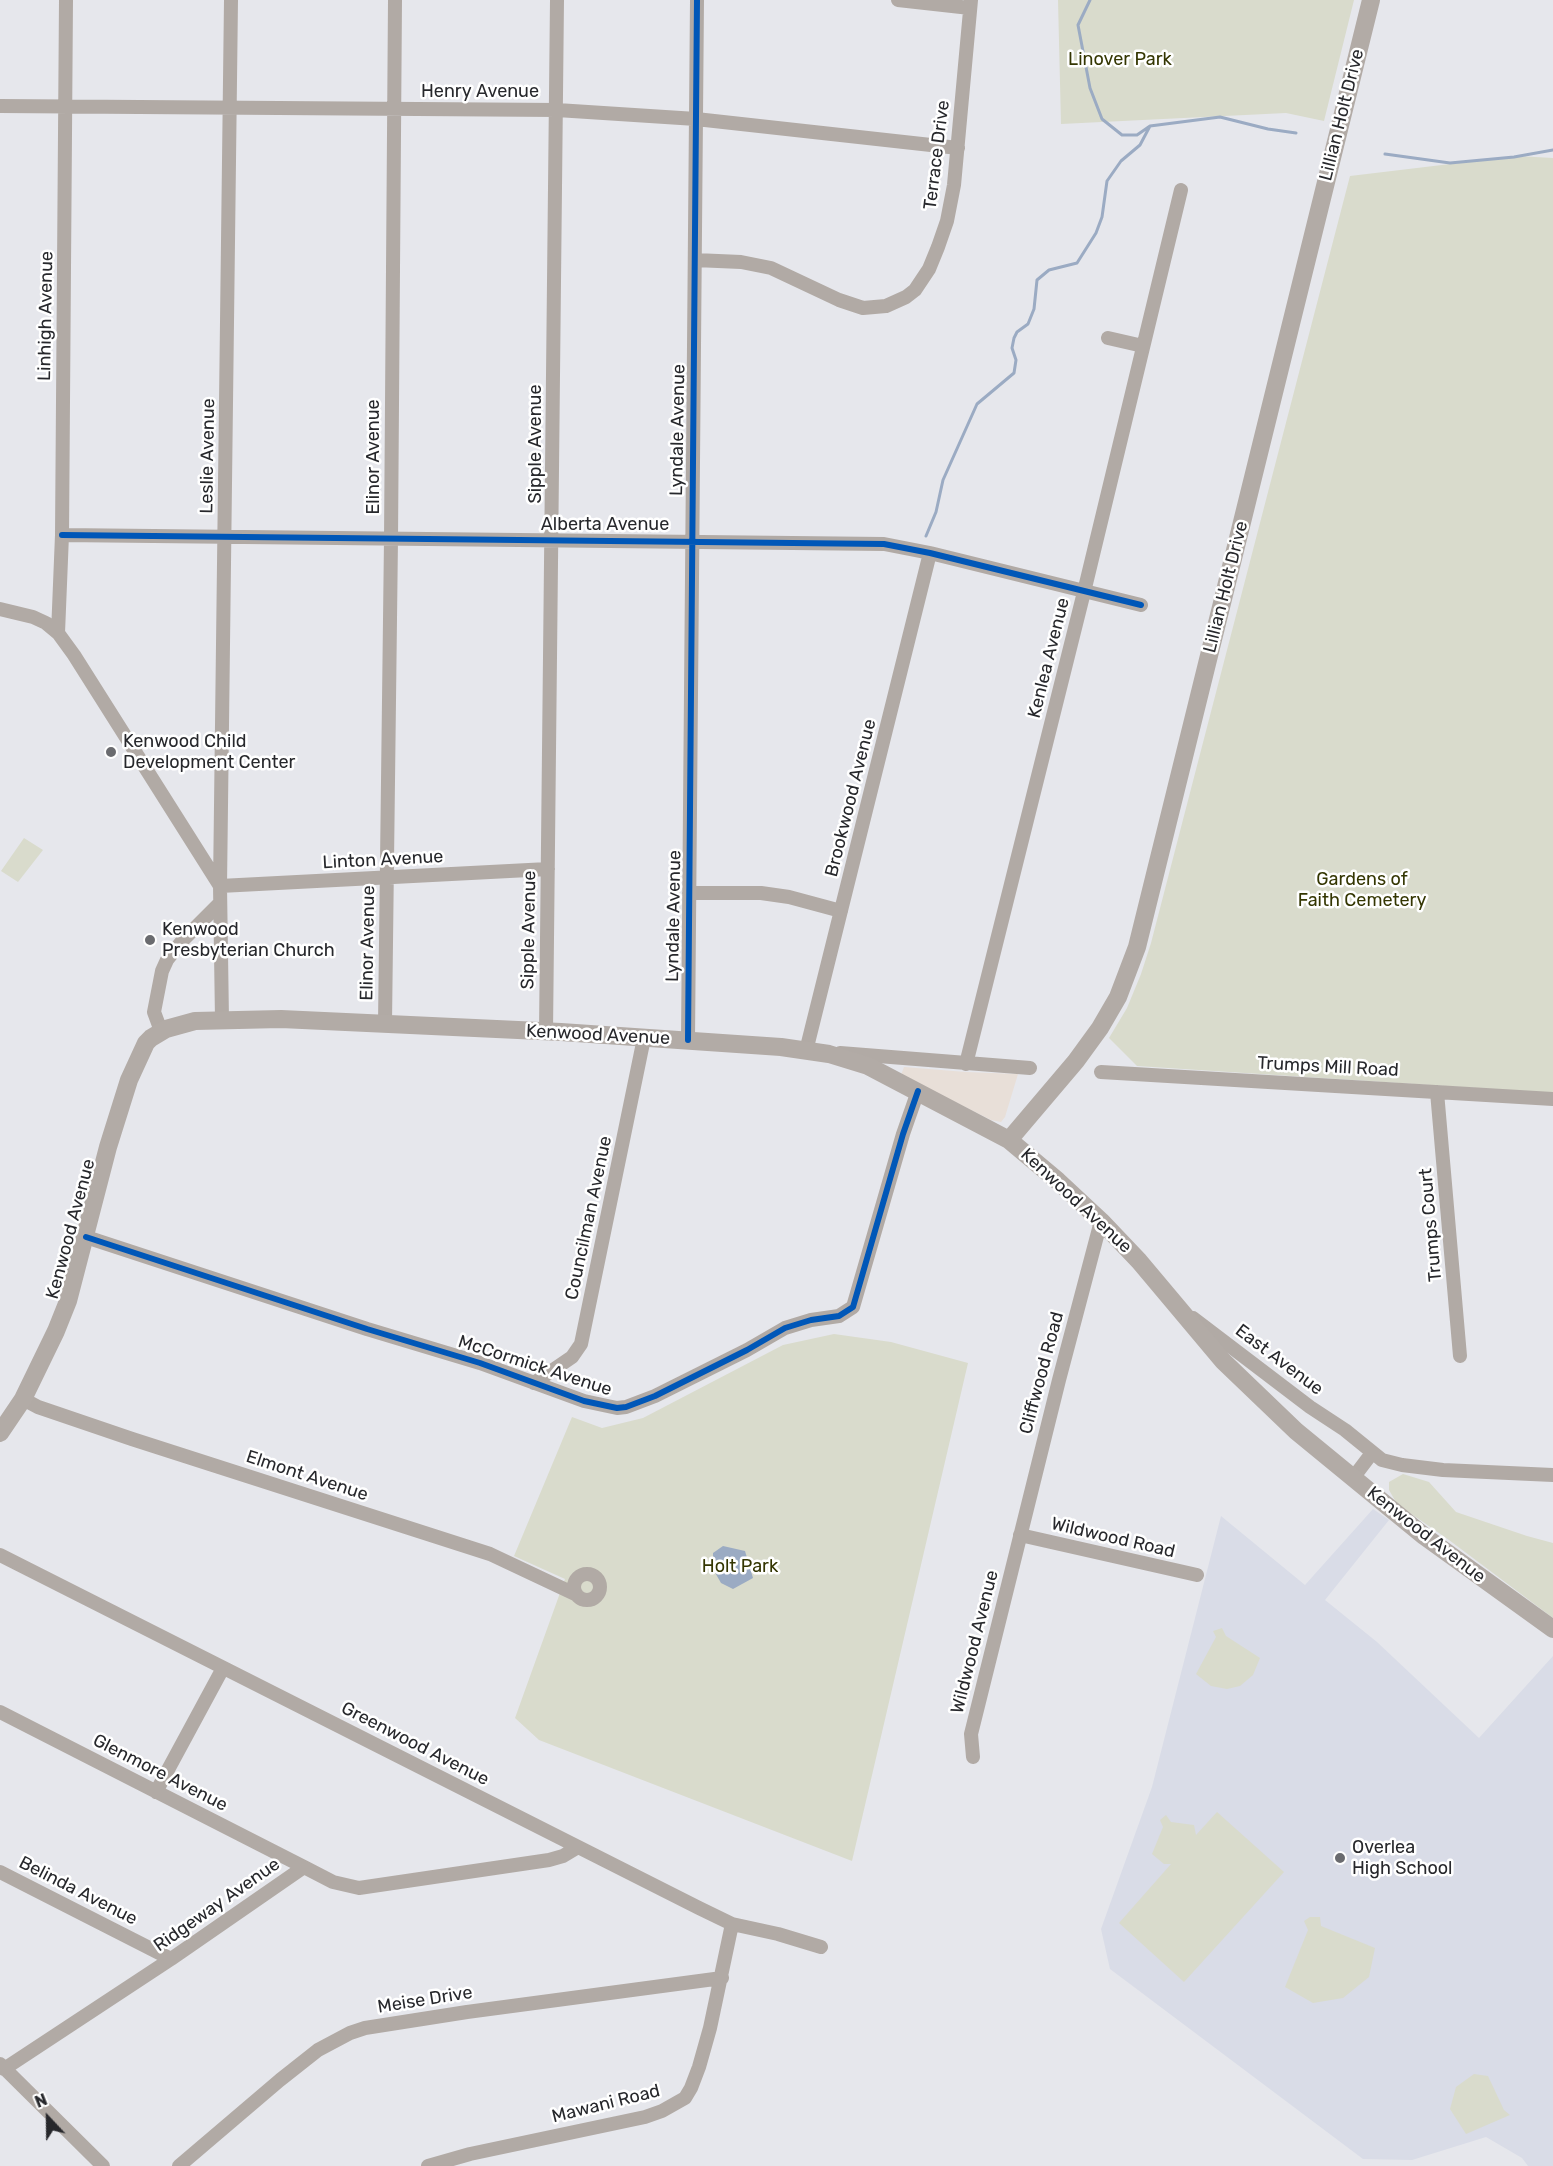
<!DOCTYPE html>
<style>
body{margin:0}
#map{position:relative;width:1553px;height:2166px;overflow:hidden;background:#e6e7ec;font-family:Rubik,sans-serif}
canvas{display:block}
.north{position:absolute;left:18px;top:2088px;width:60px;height:60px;-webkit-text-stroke:4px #fff;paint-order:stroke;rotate:338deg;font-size:16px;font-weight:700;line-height:24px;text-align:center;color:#27282c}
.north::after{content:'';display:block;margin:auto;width:21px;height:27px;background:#27282c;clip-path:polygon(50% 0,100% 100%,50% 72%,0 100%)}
</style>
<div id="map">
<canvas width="1553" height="2166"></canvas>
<div class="north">N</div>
</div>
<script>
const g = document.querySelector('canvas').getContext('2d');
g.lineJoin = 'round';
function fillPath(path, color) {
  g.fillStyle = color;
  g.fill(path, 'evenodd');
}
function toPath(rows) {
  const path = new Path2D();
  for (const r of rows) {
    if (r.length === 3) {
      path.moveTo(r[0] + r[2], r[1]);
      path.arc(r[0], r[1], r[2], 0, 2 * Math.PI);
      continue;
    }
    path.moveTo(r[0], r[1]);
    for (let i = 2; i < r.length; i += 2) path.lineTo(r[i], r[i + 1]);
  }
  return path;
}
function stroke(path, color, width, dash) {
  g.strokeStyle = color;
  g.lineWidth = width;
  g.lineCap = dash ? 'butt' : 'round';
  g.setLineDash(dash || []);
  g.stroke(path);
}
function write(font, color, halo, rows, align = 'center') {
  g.font = font + ' Rubik,sans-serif';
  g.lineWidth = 5;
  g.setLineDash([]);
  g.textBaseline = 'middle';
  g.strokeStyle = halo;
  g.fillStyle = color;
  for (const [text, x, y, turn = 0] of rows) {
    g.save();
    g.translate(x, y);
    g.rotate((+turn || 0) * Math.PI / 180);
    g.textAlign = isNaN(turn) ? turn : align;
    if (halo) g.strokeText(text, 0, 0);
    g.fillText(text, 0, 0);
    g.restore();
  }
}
const commercial = toPath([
 [904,1067,966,1072,1018,1074,1005,1117,1001,1122,991,1120,901,1075]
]);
const built = toPath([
 [1373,1509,1389,1520,1325,1600,1377,1642,1479,1738,1553,1656,1553,2166,1528,2166,1522,2158,1486,2137,1412,2160,1363,2159,1110,1969,1101,1929,1152,1787,1221,1516,1305,1585]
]);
const green = toPath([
 [1058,0,1354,0,1324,121,1286,113,1061,124],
 [1517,156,1553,158,1553,1093,1137,1066,1109,1038,1127,1008,1141,974,1151,943,1350,176],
 [24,838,43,850,18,882,1,871],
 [834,1334,891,1342,968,1363,852,1861,539,1740,515,1718,565,1579,514,1556,572,1417,602,1428,643,1418,783,1345],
 [1403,1474,1429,1482,1456,1512,1527,1536,1553,1543,1553,1618,1449,1540,1397,1504,1389,1490,1389,1482],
 [1222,1628,1226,1636,1260,1658,1253,1675,1240,1686,1227,1689,1211,1686,1196,1674,1216,1637,1213,1631],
 [1217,1812,1284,1872,1184,1982,1119,1923,1171,1864,1164,1864,1152,1854,1163,1827,1160,1820,1166,1815,1171,1822,1194,1825,1196,1835],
 [1310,1917,1320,1917,1321,1926,1375,1948,1369,1977,1343,1998,1313,2003,1285,1987,1308,1930,1304,1921],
 [1474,2074,1488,2076,1504,2110,1510,2115,1466,2134,1450,2109,1456,2087]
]);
const water = toPath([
 [723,1546,745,1551,753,1578,733,1589,721,1583,713,1569,713,1553]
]);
const stream = toPath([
 [1090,0,1078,25,1090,88,1102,119,1122,135,1137,135,1150,126,1220,117,1268,129,1296,133],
 [1385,154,1450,163,1514,157,1553,150],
 [926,536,936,512,943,480,977,404,1014,373,1016,360,1012,348,1014,338,1017,332,1028,324,1034,309,1037,280,1049,270,1077,263,1096,233,1102,217,1107,181,1121,161,1140,145,1150,126]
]);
const minor = toPath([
 [898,0,970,8],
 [0,106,557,110,696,119,958,148],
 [695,260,741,262,771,268,839,300,863,308,886,306,906,297,915,290,929,269,938,247,947,221,954,185,971,0],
 [1108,338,1143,346],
 [62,535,884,544,930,553,1141,605],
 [0,609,33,617,46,623,58,633,74,655,220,886],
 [58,633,62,535,66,0],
 [220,886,548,869],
 [689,893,761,893,789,897,841,911],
 [222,1020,220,886,231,0],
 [385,1023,391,539,395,0],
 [161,1031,154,1012,162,971,167,960,182,941,220,903],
 [546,1032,557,0],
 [688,1040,697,0],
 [806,1051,930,553],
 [840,1053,1030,1068],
 [966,1064,1084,592,1181,190],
 [1101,1072,1553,1099],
 [1437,1092,1460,1356],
 [86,1237,367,1329,480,1363,584,1401,617,1408,626,1407,655,1396,747,1350,785,1328,811,1320,839,1316,853,1307,903,1134,918,1091],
 [1193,1318,1310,1407,1345,1430,1382,1460,1402,1465,1443,1470,1553,1475],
 [534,1383,572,1357,581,1344,644,1038],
 [23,1399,38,1407,132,1439,490,1554,577,1595],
 [1353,1478,1372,1453],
 [1020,1535,1197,1575],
 [0,1555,699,1908,732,1924,778,1934,821,1947],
 [587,1587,13],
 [0,1712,304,1867],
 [973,1757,971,1734,1059,1380,1101,1221],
 [156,1792,223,1668],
 [0,1872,171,1959],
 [0,2064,103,2166],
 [4,2069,171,1959,304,1867,333,1882,359,1888,549,1860,563,1856,578,1847],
 [179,2166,280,2080,318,2050,350,2033,365,2028,467,2012,722,1978],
 [428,2166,470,2154,645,2117,662,2111,685,2098,691,2088,699,2067,710,2028,732,1924]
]);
const major = toPath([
 [1009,1140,1076,1061,1100,1028,1118,997,1137,947,1371,0],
 [0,1433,23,1399,56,1331,68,1301,108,1147,129,1080,146,1043,151,1038,166,1029,195,1021,281,1019,561,1032,781,1047,829,1054,868,1066,1009,1140,1058,1181,1101,1221,1139,1261,1223,1361,1296,1431,1424,1536,1553,1629]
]);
const cycleway = toPath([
 [62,535,884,544,930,553,1141,605],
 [688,1040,697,0],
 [86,1237,367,1329,480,1363,584,1401,617,1408,626,1407,655,1396,747,1350,785,1328,811,1320,839,1316,853,1307,903,1134,918,1091]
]);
const markers = [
 [111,752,6,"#6a6b6f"],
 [150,940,6,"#6a6b6f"],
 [1340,1858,6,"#6a6b6f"]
];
const parkNames = [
 ["Linover Park",1120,60],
 ["Gardens of",1362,880],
 ["Faith Cemetery",1362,901],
 ["Holt Park",740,1567]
];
const streetNames = [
 ["Henry Avenue",480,92],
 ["Lillian Holt Drive",1342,115,-76],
 ["Terrace Drive",937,155,-83],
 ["Linhigh Avenue",46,316,-89],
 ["Lyndale Avenue",678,430,-89],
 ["Sipple Avenue",536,444,-90],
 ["Leslie Avenue",208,456,-89],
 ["Elinor Avenue",374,457,-90],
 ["Alberta Avenue",605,525],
 ["Lillian Holt Drive",1226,587,-76],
 ["Kenlea Avenue",1049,658,-76],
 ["Brookwood Avenue",851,798,-76],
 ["Linton Avenue",383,860,-3],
 ["Lyndale Avenue",674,916,-89],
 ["Sipple Avenue",529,930,-89],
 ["Elinor Avenue",368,943,-89],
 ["Kenwood Avenue",598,1035,3],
 ["Trumps Mill Road",1328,1067,3],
 ["Kenwood Avenue",1076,1201,43],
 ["Councilman Avenue",589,1218,-78],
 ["Trumps Court",1431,1225,-95],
 ["Kenwood Avenue",71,1229,-75],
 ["East Avenue",1279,1360,37],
 ["McCormick Avenue",535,1366,18],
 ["Cliffwood Road",1042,1373,-75],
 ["Elmont Avenue",307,1476,18],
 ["Kenwood Avenue",1426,1535,38],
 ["Wildwood Road",1113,1538,13],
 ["Wildwood Avenue",975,1642,-76],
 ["Greenwood Avenue",415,1744,27],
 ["Glenmore Avenue",160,1773,27],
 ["Belinda Avenue",78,1891,27],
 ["Ridgeway Avenue",217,1905,-35],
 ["Meise Drive",425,2000,-9],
 ["Mawani Road",606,2104,-14]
];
const poiNames = [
 ["Kenwood Child",123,742],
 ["Development Center",123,763],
 ["Kenwood",162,930],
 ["Presbyterian Church",162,951],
 ["Overlea",1352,1848],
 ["High School",1352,1869]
];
fillPath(commercial, '#e8dfd8');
fillPath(built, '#d9dce7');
fillPath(green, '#d9dbcc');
fillPath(water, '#9babc3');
stroke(stream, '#9babc3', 3);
stroke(minor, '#b1aaa5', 14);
stroke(major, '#b2aba6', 18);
stroke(cycleway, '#0057b8', 6);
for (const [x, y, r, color] of markers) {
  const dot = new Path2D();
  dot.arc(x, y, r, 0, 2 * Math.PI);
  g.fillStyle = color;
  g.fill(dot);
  stroke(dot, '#fff', 2);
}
write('18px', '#343602', '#fff', parkNames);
write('18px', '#27282c', '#fff', streetNames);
write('18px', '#27282c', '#fff', poiNames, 'left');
</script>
